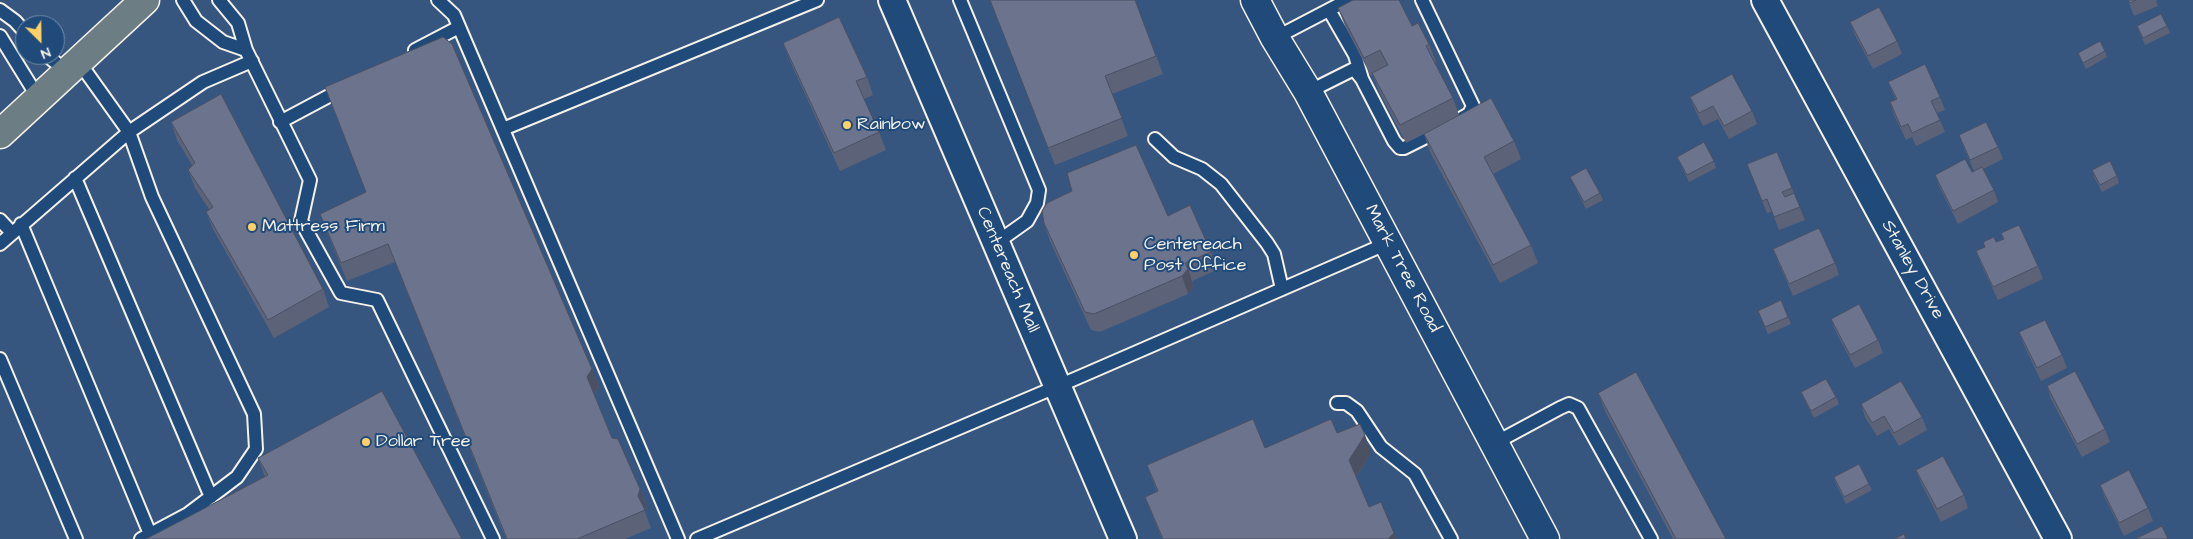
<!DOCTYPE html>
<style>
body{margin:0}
#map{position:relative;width:2193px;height:539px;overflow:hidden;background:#365680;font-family:"Architects Daughter",sans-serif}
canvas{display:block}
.north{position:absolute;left:15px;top:15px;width:50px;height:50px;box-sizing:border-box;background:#1f4a7a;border:1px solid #748da6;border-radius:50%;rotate:157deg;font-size:14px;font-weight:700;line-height:20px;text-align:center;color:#f4f1e8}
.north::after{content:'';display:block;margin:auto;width:18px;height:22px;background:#ffd166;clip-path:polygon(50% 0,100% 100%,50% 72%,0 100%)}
</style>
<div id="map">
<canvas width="2193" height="539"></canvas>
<div class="north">N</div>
</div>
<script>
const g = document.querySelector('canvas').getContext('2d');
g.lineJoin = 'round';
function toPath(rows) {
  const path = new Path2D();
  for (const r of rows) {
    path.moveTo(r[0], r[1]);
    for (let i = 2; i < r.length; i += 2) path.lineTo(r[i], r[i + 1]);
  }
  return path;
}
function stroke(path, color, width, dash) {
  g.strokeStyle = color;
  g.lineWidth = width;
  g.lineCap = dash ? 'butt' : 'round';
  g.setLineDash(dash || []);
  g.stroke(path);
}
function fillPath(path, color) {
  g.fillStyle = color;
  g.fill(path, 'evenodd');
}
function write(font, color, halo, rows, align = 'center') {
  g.font = font + ' "Architects Daughter",sans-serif';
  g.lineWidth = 4;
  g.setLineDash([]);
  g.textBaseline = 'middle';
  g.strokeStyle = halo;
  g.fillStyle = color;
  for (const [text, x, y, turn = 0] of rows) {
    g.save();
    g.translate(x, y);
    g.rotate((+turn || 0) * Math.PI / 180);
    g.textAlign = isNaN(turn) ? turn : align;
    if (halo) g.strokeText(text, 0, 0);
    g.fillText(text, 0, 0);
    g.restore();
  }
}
const lane = toPath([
 [183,0,196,21,223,42,246,50],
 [219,0,238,23,246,50,310,180,301,221,341,293,377,300,493,539],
 [438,0,454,15,678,539],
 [960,0,1039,190,1037,203,1027,221,996,243],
 [1422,0,1473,106,1469,114,1462,118],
 [0,10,15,21,25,32],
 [0,36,39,99],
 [1275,38,1348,0],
 [415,50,459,27],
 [46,55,68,72],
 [79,62,129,132,152,197,254,414,256,449,237,477,188,514,141,539],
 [1362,79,1394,141,1400,148,1404,148,1440,130],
 [1308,92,1354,69,1362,79,1355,55,1329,10],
 [280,122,342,89],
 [503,129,817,0],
 [1155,139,1174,157,1202,169,1221,184,1267,243,1274,254,1282,289],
 [75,178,211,497],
 [0,220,12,233],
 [21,224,150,534],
 [0,244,129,132,203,82,252,61],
 [0,359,76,539],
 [1337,403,1346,403,1357,411,1381,447,1415,474,1451,539],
 [1495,443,1560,408,1569,404,1578,408,1651,539],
 [697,539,1070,381,1388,243]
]);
const street = toPath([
 [892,0,1123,539],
 [1765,0,2058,539]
]);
const secondary = toPath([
 [1255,0,1275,38,1308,92,1545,539]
]);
const primary = toPath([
 [0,134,145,0]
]);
const wall = toPath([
 [990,0,1135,0,1163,74,1112,94,1128,136,1055,165],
 [2128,0,2158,0,2156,1,2158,6,2134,16],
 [1338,8,1412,26,1429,44,1436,62,1434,62,1453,98,1459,115,1514,141,1521,159,1493,174,1531,245,1538,263,1500,283,1430,152,1424,134,1406,143,1379,91,1373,75,1371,76,1345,26],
 [1850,22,1897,41,1902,54,1873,69,1855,35],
 [2137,26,2167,26,2170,33,2145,45],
 [783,43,867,77,873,95,864,99,879,132,886,150,840,171,790,61],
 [2105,51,2107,57,2086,69,2078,53],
 [1888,82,1940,97,1945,110,1937,113,1945,132,1916,146,1912,137,1906,140,1894,115,1890,102,1896,100],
 [325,87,592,369,599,387,594,394,612,438,640,489,647,507,645,512,651,528,625,539,506,539,395,262,347,281,327,232,320,214,366,192],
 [1690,97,1752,111,1757,124,1729,139,1718,119,1703,126,1695,110],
 [171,122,323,289,329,307,274,338,213,229,206,212,209,209,195,188,188,170,192,165,177,140],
 [1959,135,1998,147,2003,159,1983,169,1994,190,1998,202,1958,224,1940,188,1935,175,1972,172,1974,171,1964,148],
 [1777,152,1805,220,1779,230,1772,212,1767,213,1747,164],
 [1677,157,1714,161,1716,168,1689,182],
 [2092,170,2117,176,2119,183,2102,192,2094,177],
 [1570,177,1600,193,1603,200,1586,209],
 [1168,216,1211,252,1217,270,1192,281,1194,287,1188,294,1100,332,1091,330,1050,241,1044,223],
 [2001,233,2038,266,2043,279,1998,300,1981,264,1976,251,2003,239],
 [1773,249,1835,263,1839,275,1793,296,1778,262],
 [1758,311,1788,317,1791,324,1768,334],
 [1831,319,1878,340,1883,353,1855,368,1836,332],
 [2019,332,2062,355,2067,368,2041,381,2024,345],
 [2047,386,2105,429,2110,442,2082,457,2051,399],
 [1801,392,1836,397,1839,404,1814,418,1804,399],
 [1598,393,1726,539,1673,539,1605,411],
 [1861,404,1922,417,1927,430,1899,446,1889,429,1877,436,1865,417],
 [1337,433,1371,453,1356,477,1369,507,1397,539,1162,539,1152,515,1145,497,1157,492,1147,465,1265,448],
 [258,458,462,539,265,477],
 [1916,470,1964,495,1968,508,1941,522,1921,483],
 [1834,477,1869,484,1872,490,1846,504,1836,484],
 [2100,485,2148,508,2153,521,2124,536,2105,498]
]);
const shadedWall = toPath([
 [1188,269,1194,287,1188,294,1182,276],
 [592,369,599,387,593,395,587,377],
 [1365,435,1371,453,1355,478,1349,460],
 [640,489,647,507,645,512,638,496],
 [1394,533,1397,539,1388,539]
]);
const building = toPath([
 [990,0,1135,0,1156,56,1105,76,1122,118,1048,148,990,0],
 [1353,0,1399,0,1412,26,1418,23,1429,44,1426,46,1453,98,1400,125,1372,73,1388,65,1380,50,1364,58,1338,8,1353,0],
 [2128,0,2136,0,2130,3,2128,0],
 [1879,7,1897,41,1868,56,1850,22,1879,7],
 [2161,14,2167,26,2143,38,2137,26,2161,14],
 [839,17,867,77,856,81,879,132,834,153,783,43,839,17],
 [443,37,452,44,592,369,587,377,612,438,618,439,640,489,638,496,645,510,577,539,507,539,388,244,341,263,320,214,366,192,325,87,443,37],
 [2100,41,2105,51,2083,63,2078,53,2100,41],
 [1925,64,1940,97,1931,101,1940,120,1912,133,1908,124,1901,127,1890,102,1897,99,1888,82,1925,64],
 [1732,74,1752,111,1724,126,1713,106,1699,113,1690,97,1732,74],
 [221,94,323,289,268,320,206,212,213,207,188,170,195,163,171,122,221,94],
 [1491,98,1514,141,1484,157,1531,245,1493,265,1424,134,1491,98],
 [1986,122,1998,147,1970,160,1959,135,1986,122],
 [1704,142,1714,161,1687,175,1677,157,1704,142],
 [1136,145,1168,216,1190,205,1211,252,1185,263,1188,269,1182,276,1094,314,1085,312,1044,223,1042,211,1047,203,1072,191,1067,173,1136,145],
 [1777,152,1792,188,1782,192,1785,197,1794,193,1800,207,1774,217,1767,199,1762,201,1747,164,1777,152],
 [1965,159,1972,172,1982,167,1994,190,1953,211,1935,175,1965,159],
 [2110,161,2117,176,2100,185,2092,170,2110,161],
 [1586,168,1600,193,1584,202,1570,177,1586,168],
 [2019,225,2038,266,1993,287,1976,251,1985,247,1983,242,1994,237,1996,242,2004,239,2001,233,2019,225],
 [1819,228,1835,263,1789,284,1773,249,1819,228],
 [1781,300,1788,317,1765,327,1758,311,1781,300],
 [1859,304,1878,340,1850,355,1831,319,1859,304],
 [2045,320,2062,355,2037,368,2019,332,2045,320],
 [2075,371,2105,429,2077,444,2047,386,2075,371],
 [1636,372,1726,539,1676,539,1598,393,1636,372],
 [1826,379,1836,397,1811,411,1801,392,1826,379],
 [1901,381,1922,417,1894,433,1884,416,1872,423,1861,404,1901,381],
 [382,391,462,539,146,539,268,475,258,458,382,391],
 [1253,419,1265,448,1331,419,1337,433,1360,424,1365,435,1349,460,1369,507,1381,502,1394,533,1388,539,1163,539,1145,497,1158,491,1147,465,1253,419],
 [1943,456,1964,495,1937,509,1916,470,1943,456],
 [1859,464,1869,484,1844,497,1834,477,1859,464],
 [2129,470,2148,508,2119,523,2100,485,2129,470],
 [2162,526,2168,539,2135,539,2162,526],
 [1904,534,1906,539,1894,539,1904,534]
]);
const markers = [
 [847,125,5,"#ffd166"],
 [252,227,5,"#ffd166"],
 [1134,255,5,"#ffd166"],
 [366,442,5,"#ffd166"]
];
const poiNames = [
 ["Rainbow",857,125],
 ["Mattress Firm",262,227],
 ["Centereach",1144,245],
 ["Post Office",1144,266],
 ["Dollar Tree",376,442]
];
const streetNames = [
 ["Mark Tree Road",1402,269,62],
 ["Centereach Mall",1007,270,67],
 ["Stanley Drive",1912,270,61]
];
stroke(lane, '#f4f1e8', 16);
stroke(street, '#f4f1e8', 30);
stroke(secondary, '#f4f1e8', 31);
stroke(primary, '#f4f1e8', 31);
stroke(lane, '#1f4a7a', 12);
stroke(street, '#1f4a7a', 26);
stroke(secondary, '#1f4a7a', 28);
stroke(primary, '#6d7d84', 28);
fillPath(wall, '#5c6379');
fillPath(shadedWall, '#4b5063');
fillPath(building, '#6b738d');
stroke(building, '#4b5063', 1);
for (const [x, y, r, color] of markers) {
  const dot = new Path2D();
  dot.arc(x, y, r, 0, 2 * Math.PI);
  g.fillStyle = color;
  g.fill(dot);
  stroke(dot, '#1f4a7a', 2);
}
write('18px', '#f4f1e8', '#1f4a7a', poiNames, 'left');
write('18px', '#f4f1e8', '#1f4a7a', streetNames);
</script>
